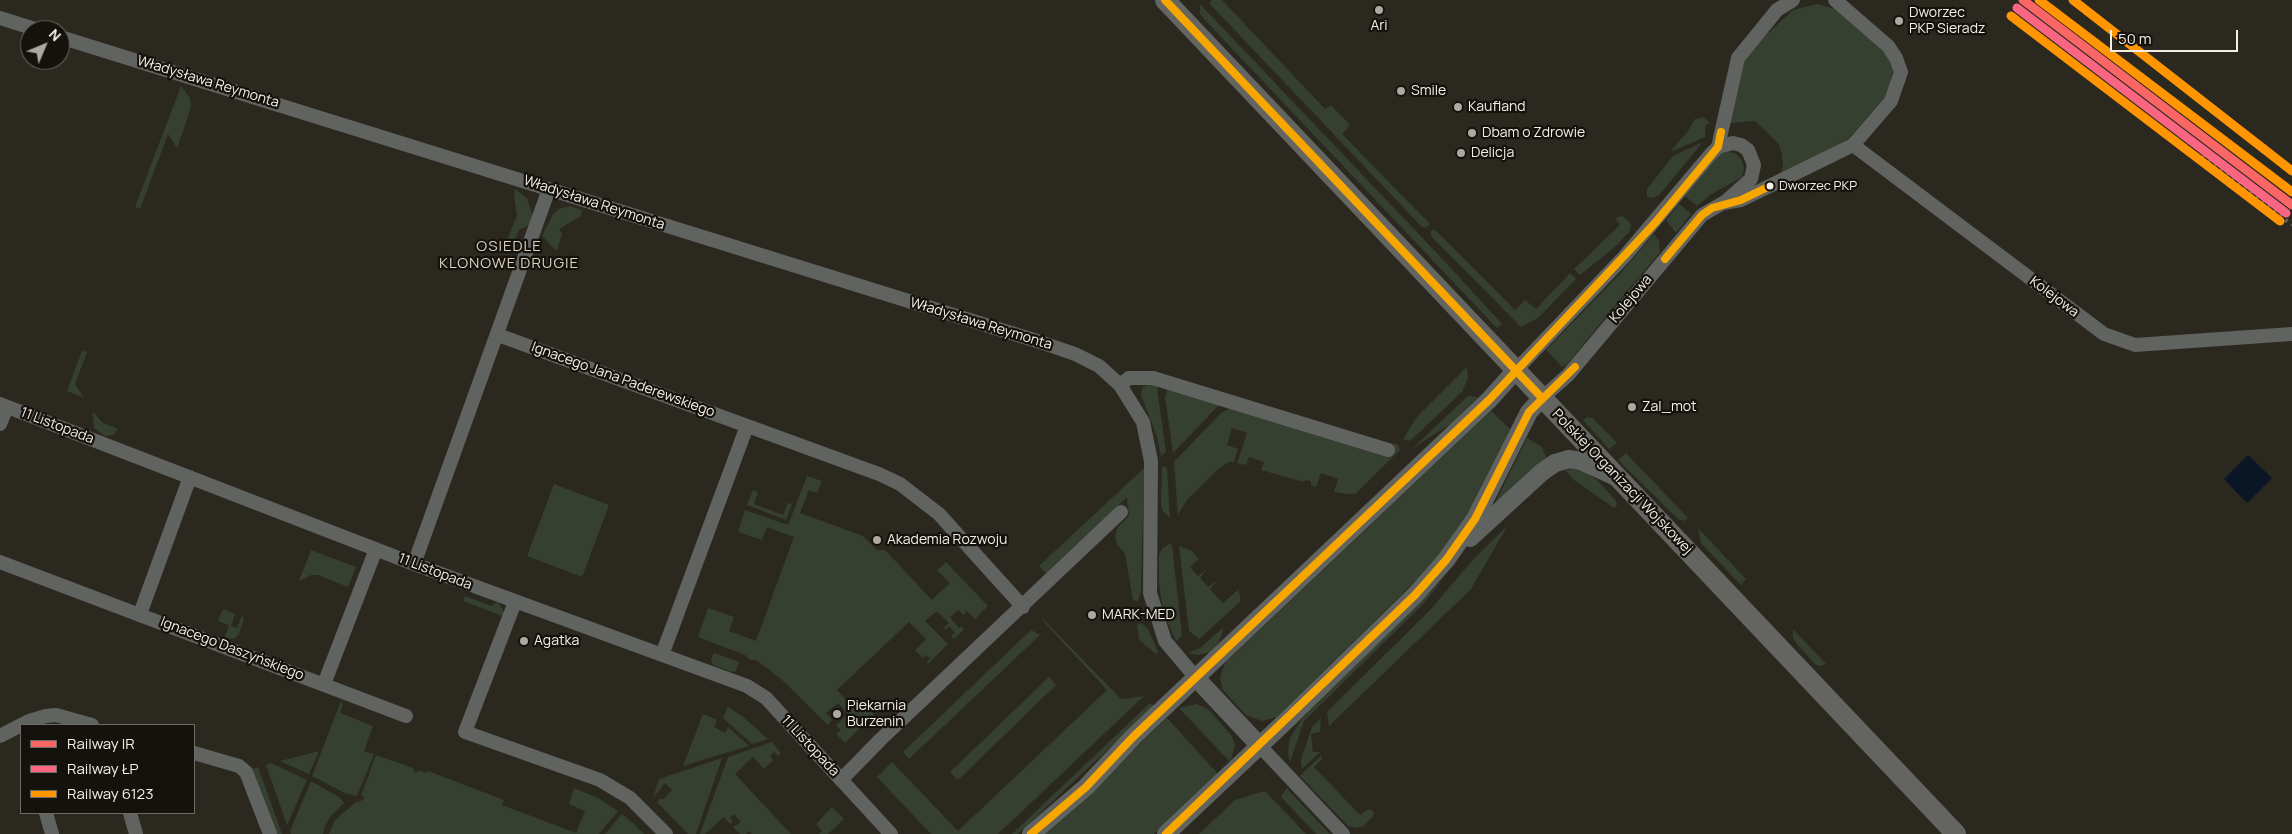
<!DOCTYPE html>
<meta charset="utf-8">
<style>
body{margin:0}
#map{position:relative;width:2292px;height:834px;overflow:hidden;background:#2b2820;font-family:Manrope,sans-serif}
canvas{display:block}
.legend{position:absolute;left:20px;top:724px;width:175px;height:90px;box-sizing:border-box;background:#15120d;border:1px solid #6e6a64;margin:0;padding:6px 9px;list-style:none;font-size:15px;color:#f3efe7}
.legend li{display:flex;align-items:center;gap:10px;height:25px}
.legend b{width:25px;border:1px solid #6e6a64}
.north{position:absolute;left:20px;top:20px;width:50px;height:50px;box-sizing:border-box;background:#15120d;border:1px solid #6e6a64;border-radius:50%;rotate:45deg;font-size:14px;font-weight:700;line-height:20px;text-align:center;color:#f3efe7}
.north::after{content:'';display:block;margin:auto;width:18px;height:22px;background:#ada9a1;clip-path:polygon(50% 0,100% 100%,50% 72%,0 100%)}
.scale{position:absolute;left:2110px;top:30px;width:128px;height:22px;box-sizing:border-box;border:2px solid #f3efe7;border-top:0;padding-left:6px;font-size:15px;line-height:18px;white-space:nowrap;color:#f3efe7;-webkit-text-stroke:4px #15120d;paint-order:stroke}
</style>
<div id="map">
<canvas width="2292" height="834"></canvas>
<ul class="legend">
<li><b style="height:6px;background:#fa6666"></b>Railway IR</li>
<li><b style="height:6px;background:#fa6682"></b>Railway ŁP</li>
<li><b style="height:6px;background:#ff9500"></b>Railway 6123</li>
</ul>
<div class="north">N</div>
<div class="scale">50 m</div>
</div>
<script>
const g = document.querySelector('canvas').getContext('2d');
g.lineJoin = 'round';
function fillPath(path, color) {
  g.fillStyle = color;
  g.fill(path, 'evenodd');
}
function toPath(rows) {
  const path = new Path2D();
  for (const r of rows) {
    path.moveTo(r[0], r[1]);
    for (let i = 2; i < r.length; i += 2) path.lineTo(r[i], r[i + 1]);
  }
  return path;
}
function stroke(path, color, width, dash) {
  g.strokeStyle = color;
  g.lineWidth = width;
  g.lineCap = dash ? 'butt' : 'round';
  g.setLineDash(dash || []);
  g.stroke(path);
}
function write(font, color, halo, rows, align = 'center') {
  g.font = font + ' Manrope,sans-serif';
  g.lineWidth = 4.5;
  g.setLineDash([]);
  g.textBaseline = 'middle';
  g.strokeStyle = halo;
  g.fillStyle = color;
  for (const [text, x, y, turn = 0] of rows) {
    g.save();
    g.translate(x, y);
    g.rotate((+turn || 0) * Math.PI / 180);
    g.textAlign = isNaN(turn) ? turn : align;
    if (halo) g.strokeText(text, 0, 0);
    g.fillText(text, 0, 0);
    g.restore();
  }
}
const green = toPath([
 [1212,0,1222,0,1325,109,1331,105,1350,125,1342,134,1430,224,1426,228,1422,227,1209,3],
 [1200,4,1449,266,1502,324,1497,328,1494,325,1203,18,1200,13],
 [1817,4,1839,10,1878,44,1888,56,1893,69,1891,81,1886,96,1848,139,1780,176,1783,166,1782,154,1778,143,1755,121,1730,123,1734,97,1745,58,1764,37,1793,10],
 [181,86,190,98,191,108,177,148,168,134,140,209,135,207],
 [1704,117,1710,123,1705,125,1705,137,1670,152,1688,131,1695,119],
 [1703,142,1659,195,1653,198,1647,197,1647,189,1673,156],
 [1727,152,1735,153,1741,159,1744,168,1742,177,1710,195,1697,206,1685,196,1716,159,1721,153],
 [515,189,527,198,532,213,530,225,519,230,513,244,506,242,517,216,514,195],
 [1679,204,1691,214,1676,233,1666,220],
 [570,206,582,210,581,216,559,229,562,234,557,251,542,236,553,214,559,209],
 [1622,216,1630,222,1631,227,1629,232,1616,246,1580,275,1574,269,1620,225,1615,218],
 [1434,229,1515,310,1525,300,1536,309,1570,273,1576,279,1538,318,1521,327,1432,237,1430,232],
 [1654,234,1659,241,1660,252,1567,364,1562,367,1546,350,1618,276],
 [82,351,87,352,75,384,84,398,67,391],
 [1467,367,1468,378,1462,392,1410,441,1403,439,1416,418],
 [1151,382,1158,384,1157,388,1166,452,1161,456,1157,437,1141,395,1142,388],
 [1168,388,1219,405,1173,453,1165,397],
 [1468,396,1478,397,1452,423,1413,448],
 [1230,408,1389,458,1393,443,1398,445,1400,450,1355,494,1347,494,1334,492,1338,479,1321,473,1316,487,1311,485,1311,481,1305,480,1304,482,1261,470,1264,462,1249,457,1246,465,1237,463,1247,433,1232,428,1227,445,1238,449,1234,462,1229,462,1219,468,1186,501,1178,515,1174,462,1221,413],
 [1491,411,1510,429,1469,512,1440,554,1405,591,1277,717,1262,721,1246,715,1222,689,1220,677,1225,663],
 [93,412,103,423,118,429,113,435,105,436,94,428],
 [1587,417,1592,418,1617,443,1609,449,1583,420],
 [1527,438,1542,447,1547,459,1533,468,1498,503,1495,503],
 [1626,453,1688,518,1684,521,1678,519,1618,460],
 [1162,466,1167,468,1170,518,1163,511,1161,505],
 [1144,468,1141,590,1138,601,1133,600,1125,554,1117,544,1115,536,1118,527,1129,516,1127,497,1046,573,1039,566],
 [1572,469,1584,471,1597,480,1616,501,1617,505,1614,508,1574,480,1565,470],
 [807,476,822,481,817,493,809,490,800,513,863,536,877,550,885,550,932,600,950,583,937,570,946,562,988,606,975,619,967,611,963,615,958,610,950,617,959,628,961,626,964,629,954,639,951,636,955,633,949,626,945,630,944,628,949,623,937,611,925,621,948,644,928,664,927,662,930,658,926,655,923,658,915,650,926,639,909,622,837,690,853,708,861,701,874,714,845,743,836,734,841,730,836,725,848,714,838,703,826,713,832,720,828,725,780,678,756,660,750,660,745,655,698,637,708,608,734,617,729,631,756,641,794,537,767,527,762,540,738,532,745,510,788,525],
 [554,484,609,505,582,577,527,556],
 [753,490,758,492,754,504,783,515,788,503,792,504,786,520,747,505],
 [1508,525,1471,589,1329,726,1327,712,1431,609,1470,563],
 [1698,528,1746,579,1741,585,1701,543],
 [1169,544,1172,545,1182,636,1176,641,1163,612,1159,583,1159,555,1162,549],
 [1179,546,1192,551,1199,559,1190,567,1198,576,1207,569,1200,578,1208,587,1218,580,1210,589,1223,603,1238,590,1240,596,1240,602,1199,639,1189,631],
 [311,550,356,567,348,587,318,575,311,575,299,581],
 [1444,578,1423,604,1304,721,1290,762,1288,753,1289,740,1301,720],
 [465,596,491,606,498,602,504,612,503,616,463,601],
 [223,609,235,614,231,626,237,628,242,616,244,619,239,634,235,638,230,639,225,637,229,625,218,621],
 [1041,617,1121,699,1144,696,998,834,931,834,877,777,892,762,958,831,1107,690,1044,622],
 [1141,623,1148,629,1158,652,1156,654,1139,640,1137,625],
 [1224,627,1219,642,1211,652,1198,655,1188,653,1200,648],
 [1793,629,1826,664,1820,666,1816,665,1796,643,1793,638],
 [1031,630,1040,635,909,759,903,752],
 [714,653,739,662,736,671,731,672,713,665,711,660],
 [1049,677,1056,685,958,780,950,772],
 [341,701,343,704,340,713,373,726,364,751,374,754,357,796,345,793,312,776],
 [1150,703,1154,706,1018,834,1012,834],
 [1197,704,1209,710,1232,736,1235,746,1230,762,1179,708],
 [728,707,742,716,768,739,752,744,723,718],
 [703,714,717,720,714,727,725,733,728,727,749,746,683,766],
 [1167,718,1218,774,1154,834,1044,834],
 [1321,718,1320,732,1311,734,1313,752,1320,752,1302,769,1301,760,1312,727],
 [772,742,781,753,778,756,774,752,770,756,773,760,764,769,753,757,735,774,791,834,752,834,749,831,746,834,740,834,733,827,741,822,734,814,730,818,733,822,730,824,724,817,705,834,700,834,728,757],
 [319,751,309,774,280,761],
 [376,755,413,768,415,773,419,771,427,773,428,771,504,800,502,805,576,833,585,811,569,804,574,788,598,798,618,811,599,834,329,834,335,820,356,802,361,801,365,797,361,796],
 [1322,755,1322,759,1314,767,1360,815,1369,809,1374,812,1373,817,1362,827,1356,828,1348,826,1300,776],
 [722,758,696,834,688,834,657,802,660,798,662,800,672,790,665,783,653,798,659,779],
 [271,763,307,780,287,825,266,765],
 [258,767,282,834,275,834,252,769],
 [311,781,339,797,344,803,330,817,325,826,323,834,291,834,290,831],
 [1287,788,1291,793,1330,834,1316,834,1281,797],
 [1265,791,1306,834,1199,834,1235,800],
 [832,807,844,819,828,834,819,834,822,831,816,824],
 [622,814,633,823,644,834,605,834]
]);
const water = toPath([
 [2248,455,2272,478,2247,503,2224,479]
]);
const minor = toPath([
 [0,18,38,30],
 [60,37,1037,341,1075,354,1099,366,1120,385,1143,422,1151,461,1150,593,1165,641,1197,679],
 [1853,145,2104,334,2135,345,2292,334],
 [1718,147,1738,58,1777,10,1793,0],
 [498,335,879,474,900,484,939,514,1023,607],
 [1516,370,1624,257,1711,154,1718,147,1733,143,1741,145,1748,150,1754,165,1751,179,1724,203],
 [1120,385,1129,378,1153,378,1388,450],
 [1542,398,1568,375,1702,215,1723,203,1741,200,1853,145,1891,101,1901,72,1896,58,1888,46,1835,0],
 [0,404,414,564,747,686,766,698,891,834],
 [0,424,7,407],
 [0,562,406,716],
 [414,564,549,189],
 [515,602,465,732,600,780,630,798,666,834],
 [140,614,190,477],
 [662,655,747,426],
 [324,684,376,549],
 [0,736,29,721,46,716,56,715,92,725],
 [1259,745,1343,834],
 [194,753,239,766,246,772,270,834],
 [841,780,880,740,1121,512],
 [46,813,52,834],
 [130,813,136,834]
]);
const tertiary = toPath([
 [1470,538,1542,472,1555,463,1569,459,1581,461,1616,477],
 [1197,679,1259,745],
 [1031,834,1086,787,1133,737,1489,400,1516,370],
 [1166,834,1289,718,1415,595,1446,560,1475,519,1529,412,1542,398]
]);
const secondary = toPath([
 [1165,0,1956,834]
]);
const rail = toPath([
 [2202,156,2292,225]
]);
const bus1 = toPath([
 [1165,0,1542,398],
 [1665,259,1702,215,1712,208,1741,200,1770,186],
 [1031,834,1086,787,1133,737,1489,400,1655,223,1718,147,1721,132],
 [1166,834,1415,595,1446,560,1475,519,1529,412,1575,367]
]);
const rail1 = toPath([
 [2023,0,2292,205]
]);
const rail2 = toPath([
 [2017,8,2286,213]
]);
const rail3 = toPath([
 [2039,0,2292,192]
]);
const rail4 = toPath([
 [2011,16,2280,221]
]);
const rail5 = toPath([
 [2073,0,2292,171]
]);
const markers = [
 [1379,10,5,"#ada9a1"],
 [1899,21,5,"#ada9a1"],
 [1401,91,5,"#ada9a1"],
 [1458,107,5,"#ada9a1"],
 [1472,133,5,"#ada9a1"],
 [1461,153,5,"#ada9a1"],
 [1770,186,4.5,"#f3efe7"],
 [1632,407,5,"#ada9a1"],
 [877,540,5,"#ada9a1"],
 [1092,615,5,"#ada9a1"],
 [524,641,5,"#ada9a1"],
 [837,714,5,"#ada9a1"]
];
const busNames = [
 ["Dworzec PKP",1779,186]
];
const poiNames = [
 ["Dworzec",1909,13],
 ["PKP Sieradz",1909,29],
 ["Ari",1379,26,"center"],
 ["Smile",1411,91],
 ["Kaufland",1468,107],
 ["Dbam o Zdrowie",1482,133],
 ["Delicja",1471,153],
 ["Zal_mot",1642,407],
 ["Akademia Rozwoju",887,540],
 ["MARK-MED",1102,615],
 ["Agatka",534,641],
 ["Piekarnia",847,706],
 ["Burzenin",847,722]
];
const streetNames = [
 ["Władysława Reymonta",208,82,17],
 ["Władysława Reymonta",594,203,18],
 ["Kolejowa",2054,297,37],
 ["Kolejowa",1631,299,-50],
 ["Władysława Reymonta",981,324,17],
 ["Ignacego Jana Paderewskiego",623,380,20],
 ["11 Listopada",57,426,21],
 ["Polskiej Organizacji Wojskowej",1622,482,46],
 ["11 Listopada",435,572,21],
 ["Ignacego Daszyńskiego",232,649,21],
 ["11 Listopada",810,746,47]
];
const neighbourhoodNames = [
 ["OSIEDLE",509,247],
 ["KLONOWE DRUGIE",509,264]
];
fillPath(green, '#364030');
fillPath(water, '#0a1625');
stroke(minor, '#616360', 14);
stroke(tertiary, '#616360', 18);
stroke(secondary, '#646461', 20);
stroke(rail, '#666661', 4, [2.5, 5]);
stroke(bus1, '#f7a600', 8);
stroke(rail1, '#fa6666', 9);
stroke(rail2, '#fa6682', 9);
stroke(rail3, '#ff9500', 9);
stroke(rail4, '#ff9500', 9);
stroke(rail5, '#ff9500', 9);
for (const [x, y, r, color] of markers) {
  const dot = new Path2D();
  dot.arc(x, y, r, 0, 2 * Math.PI);
  g.fillStyle = color;
  g.fill(dot);
  stroke(dot, '#15120d', 2);
}
write('13px', '#f3efe7', '#15120d', busNames, 'left');
write('14px', '#f3efe7', '#15120d', poiNames, 'left');
write('14px', '#f3efe7', '#15120d', streetNames);
g.letterSpacing = '1px';
write('15px', '#d9d2c1', '#15120d', neighbourhoodNames);
g.letterSpacing = '0px';
</script>
